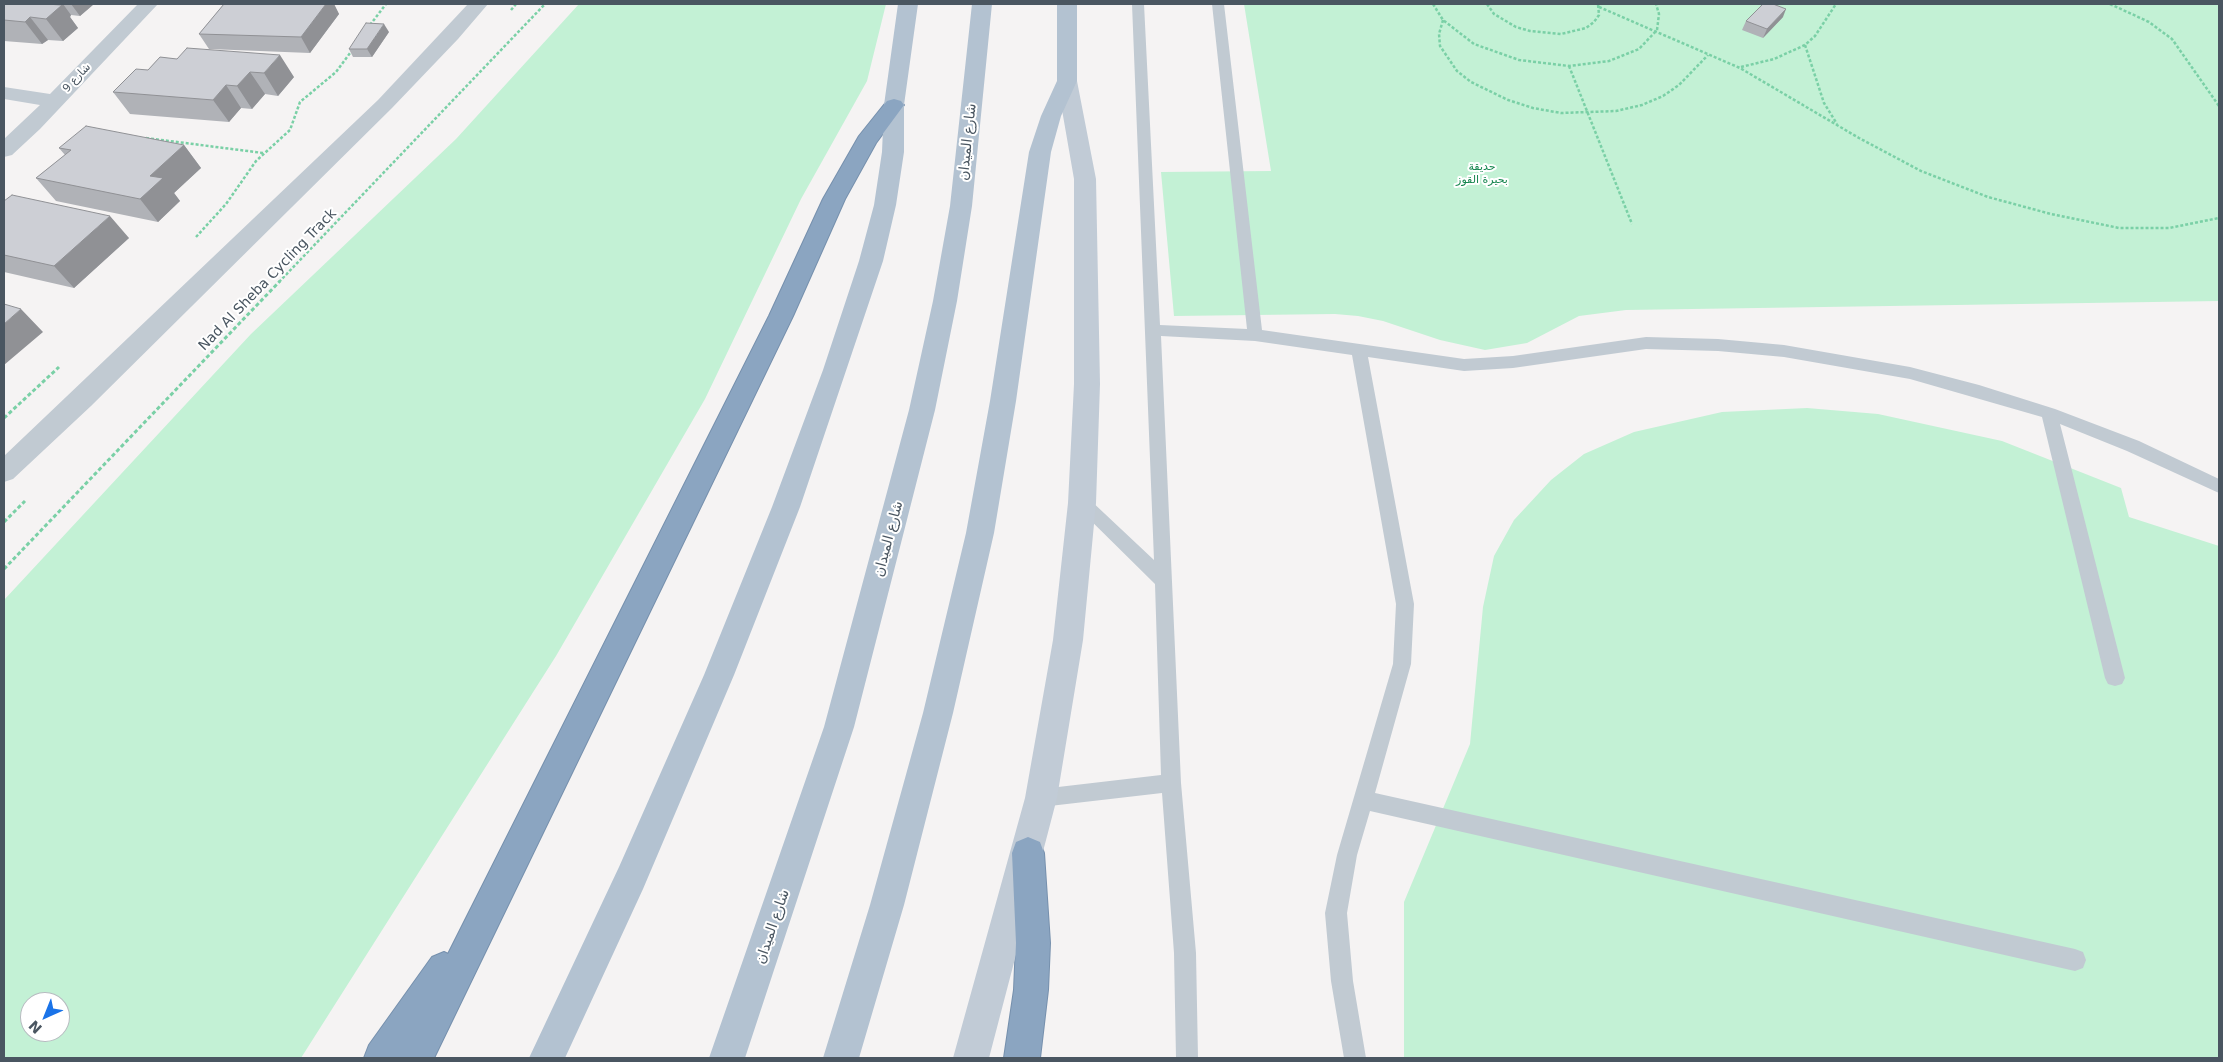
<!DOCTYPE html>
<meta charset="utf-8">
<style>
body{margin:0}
#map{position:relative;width:2223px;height:1062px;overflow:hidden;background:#f5f3f3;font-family:"DejaVu Sans",sans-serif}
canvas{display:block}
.frame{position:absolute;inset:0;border:5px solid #4a5661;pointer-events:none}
.north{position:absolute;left:20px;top:992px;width:50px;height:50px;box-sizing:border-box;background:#fff;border:1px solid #b7bbc0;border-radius:50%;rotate:224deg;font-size:14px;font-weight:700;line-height:20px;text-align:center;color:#4a5661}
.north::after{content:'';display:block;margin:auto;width:18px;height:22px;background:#1a73e8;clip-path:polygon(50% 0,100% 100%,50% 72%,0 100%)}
</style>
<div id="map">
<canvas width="2223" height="1062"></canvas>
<div class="frame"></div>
<div class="north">N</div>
</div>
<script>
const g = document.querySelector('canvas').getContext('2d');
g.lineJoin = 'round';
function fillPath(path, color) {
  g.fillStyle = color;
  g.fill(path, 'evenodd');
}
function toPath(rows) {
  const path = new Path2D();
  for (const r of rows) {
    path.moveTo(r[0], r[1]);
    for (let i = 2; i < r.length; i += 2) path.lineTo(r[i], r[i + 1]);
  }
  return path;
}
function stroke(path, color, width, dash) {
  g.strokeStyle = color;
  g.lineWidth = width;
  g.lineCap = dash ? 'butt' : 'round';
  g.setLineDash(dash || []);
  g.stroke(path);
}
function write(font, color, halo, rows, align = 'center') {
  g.font = font + ' "DejaVu Sans","Noto Sans Arabic",sans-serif';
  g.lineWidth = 4;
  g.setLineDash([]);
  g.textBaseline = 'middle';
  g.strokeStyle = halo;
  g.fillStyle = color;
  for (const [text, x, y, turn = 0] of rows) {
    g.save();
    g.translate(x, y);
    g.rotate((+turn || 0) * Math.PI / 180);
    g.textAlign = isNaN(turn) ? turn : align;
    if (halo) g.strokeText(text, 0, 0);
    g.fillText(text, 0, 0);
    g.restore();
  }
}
const green = toPath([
 [579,4,886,4,867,81,801,199,705,399,556,656,301,1058,4,1058,4,600,251,334,456,139],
 [30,1002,60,1002,60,1032,30,1032],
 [1244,4,2219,4,2219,301,1626,310,1579,316,1527,343,1485,350,1440,340,1383,321,1358,316,1335,314,1174,316,1161,172,1271,171],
 [1807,408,1878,414,2002,441,2121,488,2129,517,2219,546,2219,1058,1404,1058,1404,902,1470,744,1483,607,1494,556,1514,520,1551,480,1584,454,1634,432,1722,412]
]);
const pathFar1 = toPath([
 [1433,4,1443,20,1474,44,1519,60,1569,66,1609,61,1639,49,1657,30,1659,14,1656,4],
 [1487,4,1494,14,1516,27,1530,31,1561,34,1586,28,1594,22,1599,15,1598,4],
 [2110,4,2149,22,2172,39,2219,106],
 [1599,7,1740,68,1859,138,1921,171,1988,197,2051,214,2119,228,2169,228,2219,218],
 [511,10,516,4],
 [1443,20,1439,34,1440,46,1457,71,1471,82,1508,100,1533,108,1561,113,1616,111,1642,105,1663,96,1679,85,1708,55],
 [370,25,386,4],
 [1805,45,1824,103,1837,124],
 [1569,66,1632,224],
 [1741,67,1774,59,1805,45,1815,36,1836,4],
 [146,138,263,153],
 [196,237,226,204,256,161,290,130,300,102,336,72,353,49],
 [279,282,545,4]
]);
const path = toPath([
 [4,418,59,367],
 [4,522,25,501],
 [4,569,280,281]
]);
const lane = toPath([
 [1132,4,1144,4,1160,325,1247,329,1212,4,1224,4,1262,330,1464,359,1513,356,1646,337,1718,339,1784,345,1910,367,1979,385,2055,409,2139,441,2219,479,2219,493,2127,451,2060,424,2125,678,2122,684,2115,686,2108,684,2105,678,2042,417,1910,379,1784,357,1718,351,1646,349,1513,368,1464,371,1368,357,1414,604,1411,664,1375,793,2075,949,2083,952,2086,960,2083,968,2075,971,1370,811,1357,855,1347,913,1353,981,1366,1058,1344,1058,1331,981,1325,913,1337,855,1393,664,1396,604,1352,355,1255,341,1161,336,1181,783,1196,953,1198,1058,1176,1058,1174,953,1162,793,1041,807,1034,805,1031,798,1034,791,1041,789,1161,775,1155,584,1073,503,1076,498,1082,496,1088,498,1154,560,1132,4]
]);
const street = toPath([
 [138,4,158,4,40,129,12,155,4,157,4,139,40,105,4,99,4,87,50,94,138,4],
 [468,4,488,4,458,39,392,108,91,406,13,479,4,482,4,456,378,100,468,4]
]);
const secondary = toPath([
 [1067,75,1074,77,1077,81,1096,179,1100,384,1096,503,1083,640,1057,798,989,1058,953,1058,1025,798,1053,640,1068,503,1074,384,1074,179,1057,81,1060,77,1067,75]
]);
const primary = toPath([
 [898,4,918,4,904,105,904,152,896,205,883,261,800,507,734,675,643,889,565,1058,529,1058,619,867,704,675,772,507,823,370,859,261,874,205,882,152,884,105,898,4],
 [972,4,992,4,972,206,957,301,935,410,854,727,745,1058,709,1058,824,727,909,410,933,301,950,206,972,4],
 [1057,4,1077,4,1077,81,1061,116,1051,152,1016,401,994,533,953,713,904,905,859,1058,823,1058,870,905,923,713,966,533,990,401,1029,152,1041,116,1057,81,1057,4]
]);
const highway = toPath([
 [894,99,901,101,904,105,876,143,845,199,793,316,434,1058,364,1058,369,1045,432,957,444,952,448,954,769,316,823,199,859,136,887,101,894,99],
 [1028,837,1040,842,1044,853,1050,943,1048,990,1040,1058,1004,1058,1014,990,1016,943,1012,853,1016,842,1028,837]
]);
const wall = toPath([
 [4,4,94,4,80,16,71,15,70,17,78,28,63,41,48,40,42,44,4,41],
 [224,4,334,4,339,14,310,53,209,49,199,34],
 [1783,17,1763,38,1742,30,1746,21],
 [389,32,372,57,353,57,349,49],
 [160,57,294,77,278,96,265,94,252,109,241,108,229,122,130,114,113,92,148,70],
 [184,145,201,168,174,193,180,201,158,222,56,201,36,178,65,155,59,148],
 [4,201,129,238,74,288,4,272]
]);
const shadedWall = toPath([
 [43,4,63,4,71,15,70,17,78,28,63,41,46,19],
 [71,4,94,4,80,16],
 [326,4,334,4,339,14,310,53,301,37],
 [1786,9,1783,17,1763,38,1767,29],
 [30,17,48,40,42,44,25,22],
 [384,24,389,32,372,57,367,49],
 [280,55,294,77,278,96,264,73],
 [250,72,265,94,252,109,237,86],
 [226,85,241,108,229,122,213,100],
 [184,145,201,168,174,193,180,201,158,222,140,199,150,176],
 [110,216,129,238,74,288,54,266],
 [21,309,43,332,4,365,4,324]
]);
const building = toPath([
 [4,4,45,4,62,5,46,19,30,17,25,22,4,20,4,4],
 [224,4,326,4,301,37,199,34,224,4],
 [1763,4,1773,4,1786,9,1767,29,1746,21,1763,4],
 [366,23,384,24,367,49,349,49,366,23],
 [187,48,280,55,264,73,250,72,237,86,226,85,213,100,113,92,136,69,148,70,160,57,177,59,187,48],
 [86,126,184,145,150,176,163,178,140,199,36,178,71,150,59,148,86,126],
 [12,195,110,216,54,266,4,255,4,201,12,195],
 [4,304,21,309,4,324,4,304]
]);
const farStreetnames = [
 ["شارع 9",77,78,-47]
];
const farParknames = [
 ["حديقة",1482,167],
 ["بحيرة القوز",1482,180]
];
const streetNames = [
 ["شارع الميدان",968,142,-84],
 ["Nad Al Sheba Cycling Track",268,280,-46],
 ["شارع الميدان",889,539,-75],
 ["شارع الميدان",773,927,-71]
];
fillPath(green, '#c3f1d5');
stroke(highway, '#7690ad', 2);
stroke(pathFar1, '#7ad0a6', 2.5, [3, 2]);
stroke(path, '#7ad0a6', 3, [4, 2.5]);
fillPath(lane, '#c1cad2');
fillPath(street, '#c1cad2');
fillPath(secondary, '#c1cbd6');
fillPath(primary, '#b3c2d1');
fillPath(highway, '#8ba5c1');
fillPath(wall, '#b0b2b7');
fillPath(shadedWall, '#909195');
fillPath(building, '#cdcfd5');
stroke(building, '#909195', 1);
write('11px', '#4a5661', '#fff', farStreetnames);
write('11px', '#17864f', '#fff', farParknames);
write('14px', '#4a5661', '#fff', streetNames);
</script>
